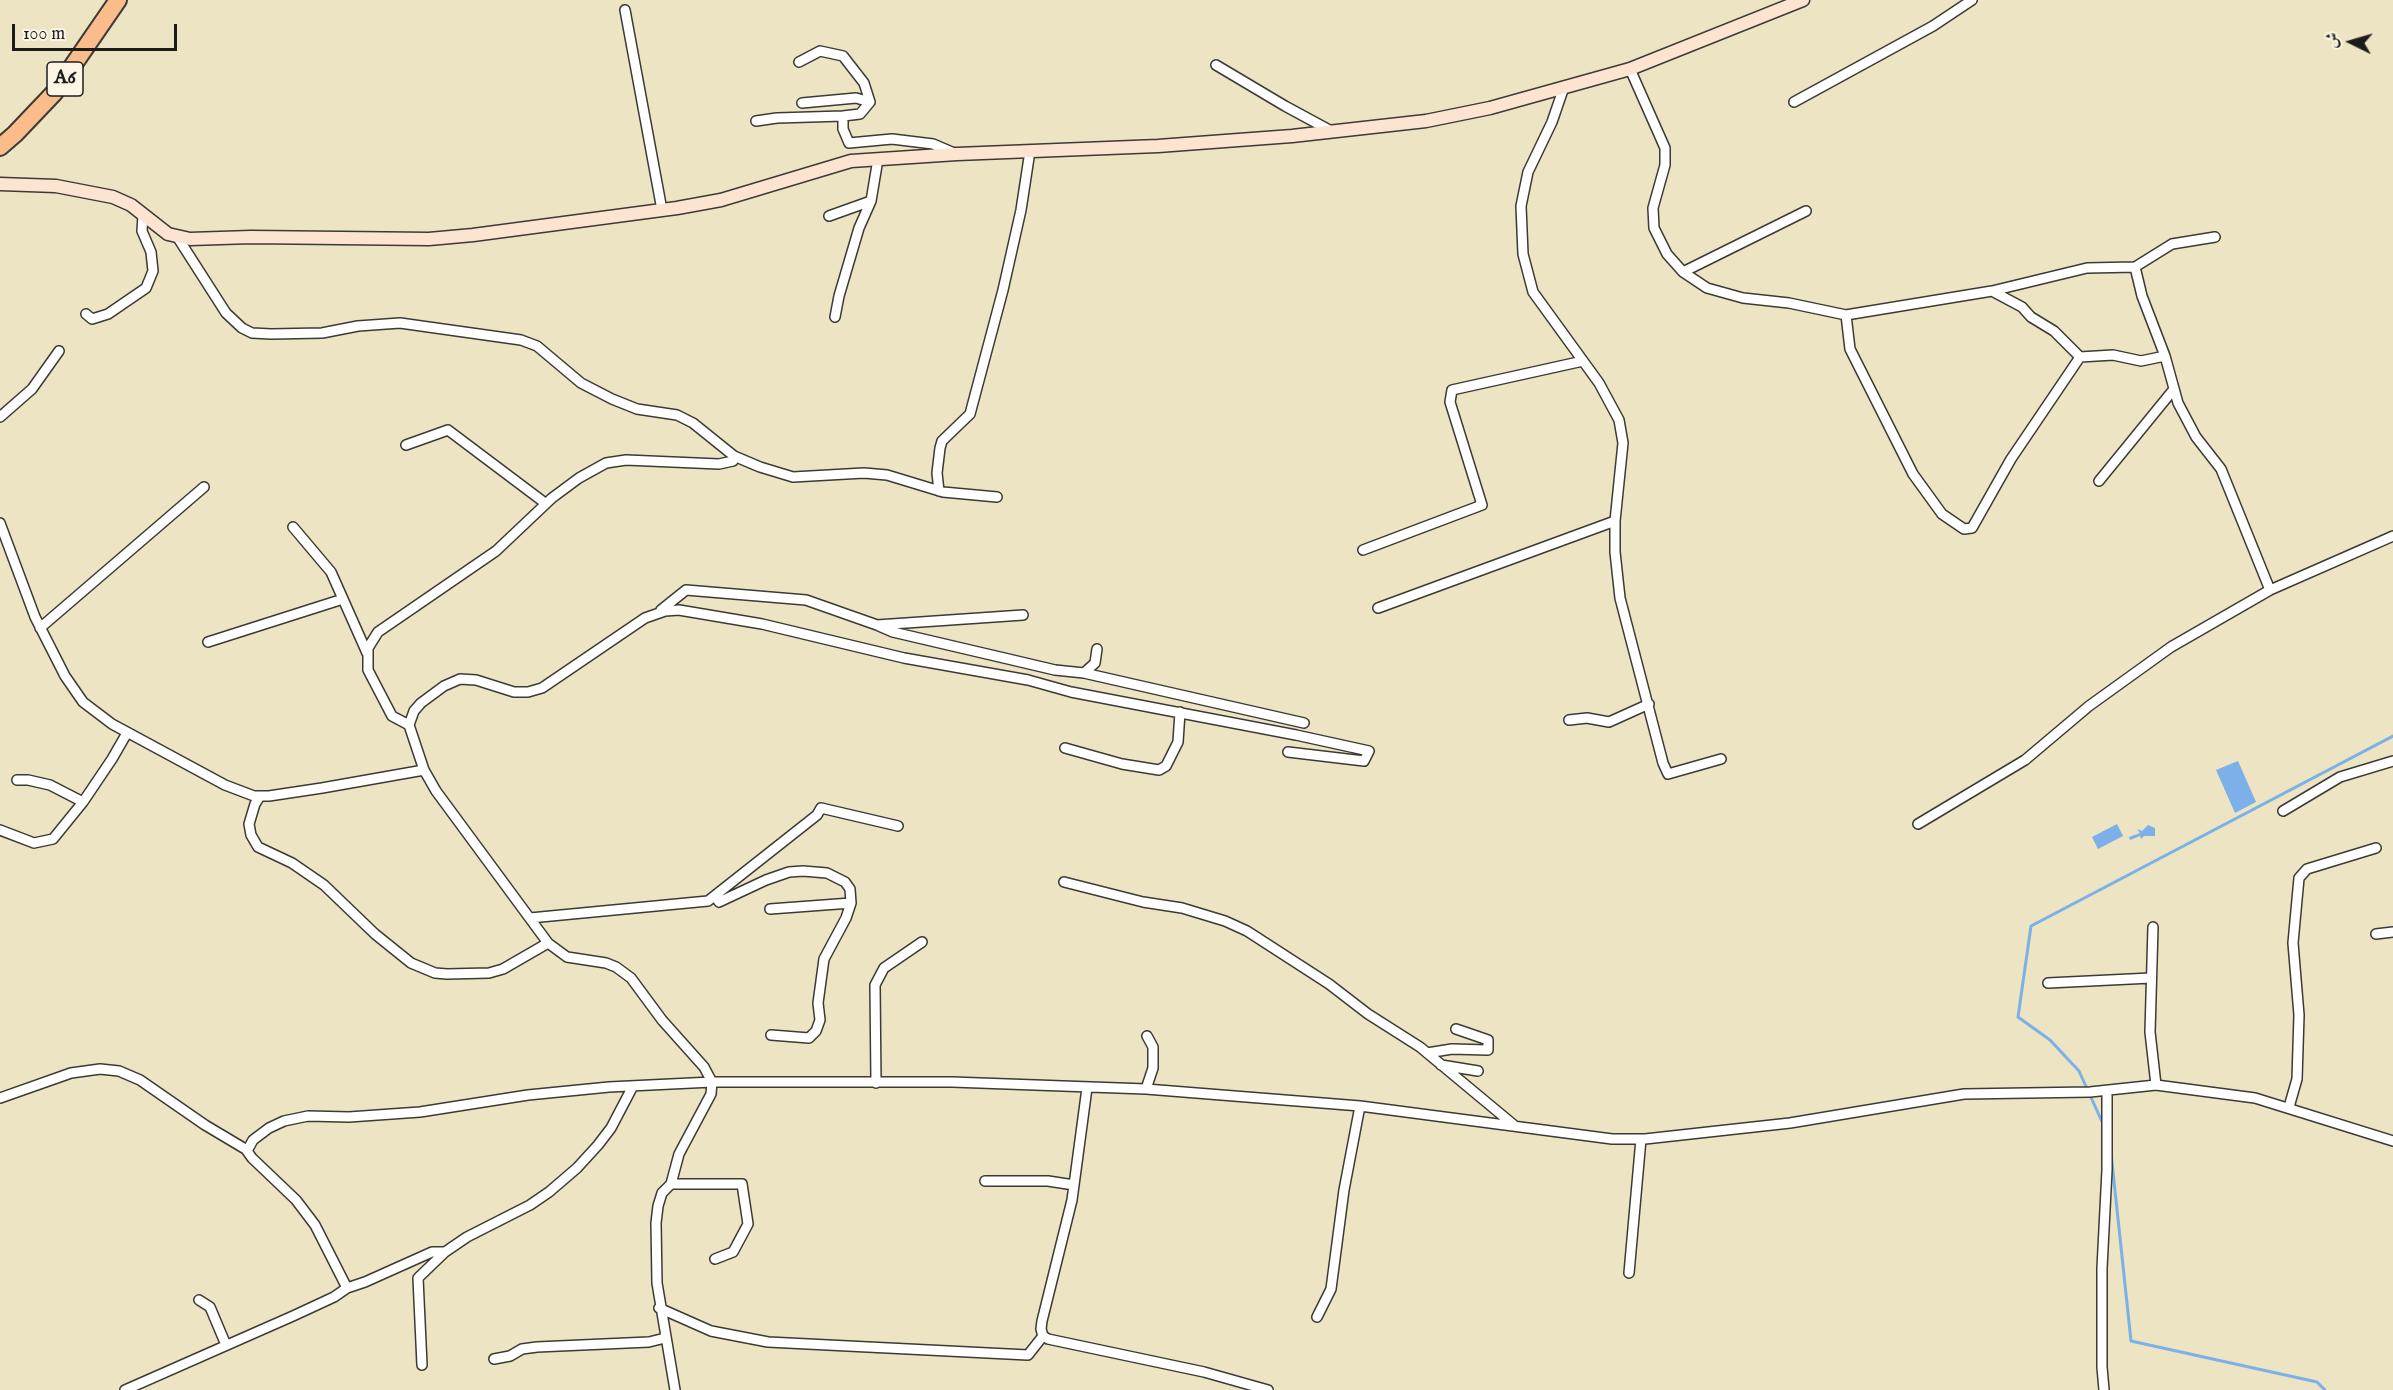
<!DOCTYPE html>
<meta charset="utf-8">
<style>
body{margin:0}
#map{position:relative;width:2393px;height:1390px;overflow:hidden;background:#ece4c3;font-family:"IM FELL English",Amiri,serif}
canvas{display:block}
.north{position:absolute;left:2321px;top:12px;width:60px;height:60px;-webkit-text-stroke:4px #fcf5e5;paint-order:stroke;rotate:275deg;font-size:16px;font-weight:700;line-height:24px;text-align:center;color:#1c1c1c}
.north::after{content:'';display:block;margin:auto;width:21px;height:27px;background:#1c1c1c;clip-path:polygon(50% 0,100% 100%,50% 72%,0 100%)}
.scale{position:absolute;left:12px;top:24px;width:165px;height:27px;box-sizing:border-box;border:3px solid #1c1c1c;border-top:0;padding-left:8px;font-size:18px;line-height:21px;white-space:nowrap;color:#1c1c1c;-webkit-text-stroke:4px #fcf5e5;paint-order:stroke}
</style>
<div id="map">
<canvas width="2393" height="1390"></canvas>
<div class="north">ش</div>
<div class="scale">100 m</div>
</div>
<script>
const g = document.querySelector('canvas').getContext('2d');
g.lineJoin = 'round';
function fillPath(path, color) {
  g.fillStyle = color;
  g.fill(path, 'evenodd');
}
function toPath(rows) {
  const path = new Path2D();
  for (const r of rows) {
    path.moveTo(r[0], r[1]);
    for (let i = 2; i < r.length; i += 2) path.lineTo(r[i], r[i + 1]);
  }
  return path;
}
function stroke(path, color, width, dash) {
  g.strokeStyle = color;
  g.lineWidth = width;
  g.lineCap = dash ? 'butt' : 'round';
  g.setLineDash(dash || []);
  g.stroke(path);
}
function write(font, color, halo, rows, align = 'center') {
  g.font = font + ' "IM FELL English",serif';
  g.lineWidth = 6;
  g.setLineDash([]);
  g.textBaseline = 'middle';
  g.strokeStyle = halo;
  g.fillStyle = color;
  for (const [text, x, y, turn = 0] of rows) {
    g.save();
    g.translate(x, y);
    g.rotate((+turn || 0) * Math.PI / 180);
    g.textAlign = isNaN(turn) ? turn : align;
    if (halo) g.strokeText(text, 0, 0);
    g.fillText(text, 0, 0);
    g.restore();
  }
}
const water = toPath([
 [2238,761,2256,802,2235,813,2216,770],
 [2117,824,2123,836,2098,849,2092,837],
 [2148,825,2155,828,2155,836,2144,836,2141,839,2140,836,2130,840,2129,837,2140,833,2137,829,2142,831]
]);
const stream = toPath([
 [2104,1126,2079,1071,2050,1040,2018,1017,2031,926,2393,736],
 [2111,1153,2131,1341,2317,1382,2325,1390]
]);
const street = toPath([
 [625,10,662,210],
 [799,62,820,51,843,56,864,83,870,102],
 [1216,65,1285,106,1333,132],
 [1630,69,1665,148,1665,165,1653,208,1654,228,1667,254,1683,272,1707,288,1743,298,1789,303,1846,315,1992,291,2087,268,2135,267,2172,244,2215,237],
 [1564,87,1552,122,1528,172,1521,206,1523,254,1533,292,1599,383,1619,420,1623,443,1615,521,1615,552,1620,598,1663,763,1668,774,1721,759],
 [1794,102,1933,26,1972,0],
 [802,103,856,98,870,102,860,114,843,116],
 [756,121,777,118,843,116,843,129,849,143,892,139,933,144,954,153],
 [829,216,871,201,878,159],
 [178,238,226,313,242,328,252,333,271,334,322,333,358,326,400,323,521,340,537,346,581,383,612,399,637,409,677,415,693,423,734,456,733,461,719,464,626,460,606,463,579,478,552,498,496,551,378,632,368,648,368,670,392,716,409,725],
 [2135,267,2142,296,2165,356,2178,403,2196,437,2221,469,2270,590],
 [1683,272,1806,211],
 [1992,291,2022,307,2031,317,2054,331,2080,357,2113,355,2141,361,2165,356],
 [86,314,92,319,108,314,146,288,153,271,151,252,142,231,143,215],
 [1846,315,1850,349,1913,474,1942,514,1964,529,1972,528,2011,459,2080,357],
 [835,317,839,296,859,228,871,201],
 [0,417,32,389,59,351],
 [406,445,448,430,545,503],
 [734,456,760,467,793,477,864,473,887,475,943,492,997,497],
 [2099,481,2174,389],
 [939,491,937,473,940,448,942,441,970,414,1003,290,1021,210,1030,151],
 [0,523,35,617,65,676,83,702,112,724,225,785,254,796,269,796,322,788,424,770],
 [293,527,331,572,343,599],
 [1363,550,1482,505,1450,402,1452,390,1583,361],
 [1378,608,1615,521],
 [661,610,686,590,806,600,877,625,1023,615],
 [879,626,893,632,1004,658,1055,670,1084,673,1095,663,1097,649],
 [40,628,204,487],
 [208,642,343,599,367,653],
 [1084,673,1304,723],
 [1569,720,1587,718,1609,722,1649,704],
 [1065,748,1122,764,1159,770,1166,766,1178,742,1180,712],
 [17,780,28,780,50,785,83,802],
 [260,796,255,804,249,824,251,835,258,847,292,863,324,885,375,934,411,963,435,973,447,974,489,973,503,969,548,943],
 [2283,811,2340,777,2393,761],
 [1918,824,2025,760,2089,706,2171,647,2270,590,2393,536],
 [0,830,34,843,53,839,83,802,112,759,127,733],
 [1064,882,1143,902,1182,908,1225,921,1247,931,1329,984,1368,1014,1420,1047,1515,1126],
 [715,896,719,902,766,880,789,872,803,871,827,873,845,882,850,889,851,903,770,909],
 [530,918,708,901,817,815,821,808,898,826],
 [2153,927,2150,1032,2156,1085],
 [2376,934,2393,932],
 [2048,983,2151,978],
 [771,1035,809,1038,816,1031,820,1020,818,1003,824,959,846,918,851,903],
 [1427,1053,1452,1049,1488,1050,1488,1040,1456,1029],
 [1441,1065,1478,1071],
 [876,1083,875,985,884,968,922,942],
 [1087,1088,1072,1200,1042,1321,1041,1329,1043,1336,1048,1339,1204,1372,1268,1390],
 [1146,1089,1153,1068,1153,1047,1147,1036],
 [0,1098,71,1073,100,1069,119,1071,140,1080,205,1125,247,1150],
 [2289,1107,2297,1079,2299,1015,2293,943,2299,878,2307,869,2376,848],
 [985,1181,1048,1181,1074,1185],
 [671,1184,742,1184,748,1224,733,1252,715,1259],
 [1629,1273,1641,1139],
 [347,1288,365,1282,432,1252,445,1252,467,1237,530,1205,549,1192,577,1168,598,1145,611,1128,633,1086],
 [199,1300,210,1307,226,1345],
 [659,1308,711,1331,768,1342,1028,1355,1043,1336],
 [1317,1317,1331,1289,1344,1190,1360,1106],
 [494,1359,510,1356,522,1349,537,1347,649,1342,665,1338],
 [422,1365,418,1278,445,1252],
 [125,1390,293,1316,334,1297,347,1288,315,1225,296,1200,252,1158,247,1151,253,1140,269,1128,284,1121,308,1116,349,1117,420,1112,528,1095,609,1087,712,1082,952,1082,1146,1089,1360,1106,1612,1139,1645,1139,1790,1123,1964,1094,2090,1092,2156,1085,2255,1098,2393,1141],
 [675,1390,657,1283,656,1223,658,1206,662,1193,671,1184,679,1154,711,1094,712,1082,704,1067,662,1020,631,978,616,967,606,963,567,957,548,943,436,791,424,770,409,725,414,711,421,703,444,686,460,679,476,680,514,692,528,692,542,688,645,618,665,611,679,610,762,624,904,658,1028,680,1071,692,1296,735,1369,751,1364,761,1288,752],
 [2104,1390,2102,1367,2102,1268,2107,1170,2107,1091]
]);
const secondary = toPath([
 [0,184,56,186,113,197,131,205,168,234,190,239,251,237,429,239,473,235,677,208,721,200,851,161,957,154,1158,146,1292,136,1426,121,1490,108,1630,69,1803,0]
]);
const highway = toPath([
 [0,147,15,134,54,93,118,0]
]);
const shields = [
 [65,79,36]
];
const shieldNames = [
 ["A6",65,79]
];
fillPath(water, '#7cb0e9');
stroke(stream, '#7cb0e9', 3);
stroke(street, '#3b3a35', 12);
stroke(secondary, '#3b3a35', 15);
stroke(highway, '#3b3a35', 20);
stroke(street, '#fff', 9);
stroke(secondary, '#fde4d1', 12);
stroke(highway, '#fabc8b', 16);
for (const [x, y, w] of shields) {
  const box = new Path2D();
  box.roundRect(x - w / 2, y - 17, w, 34, 4.5);
  g.fillStyle = '#fcf5e5';
  g.fill(box);
  stroke(box, '#1c1c1c', 1.5);
}
write('bold 20px', '#1c1c1c', null, shieldNames);
</script>
